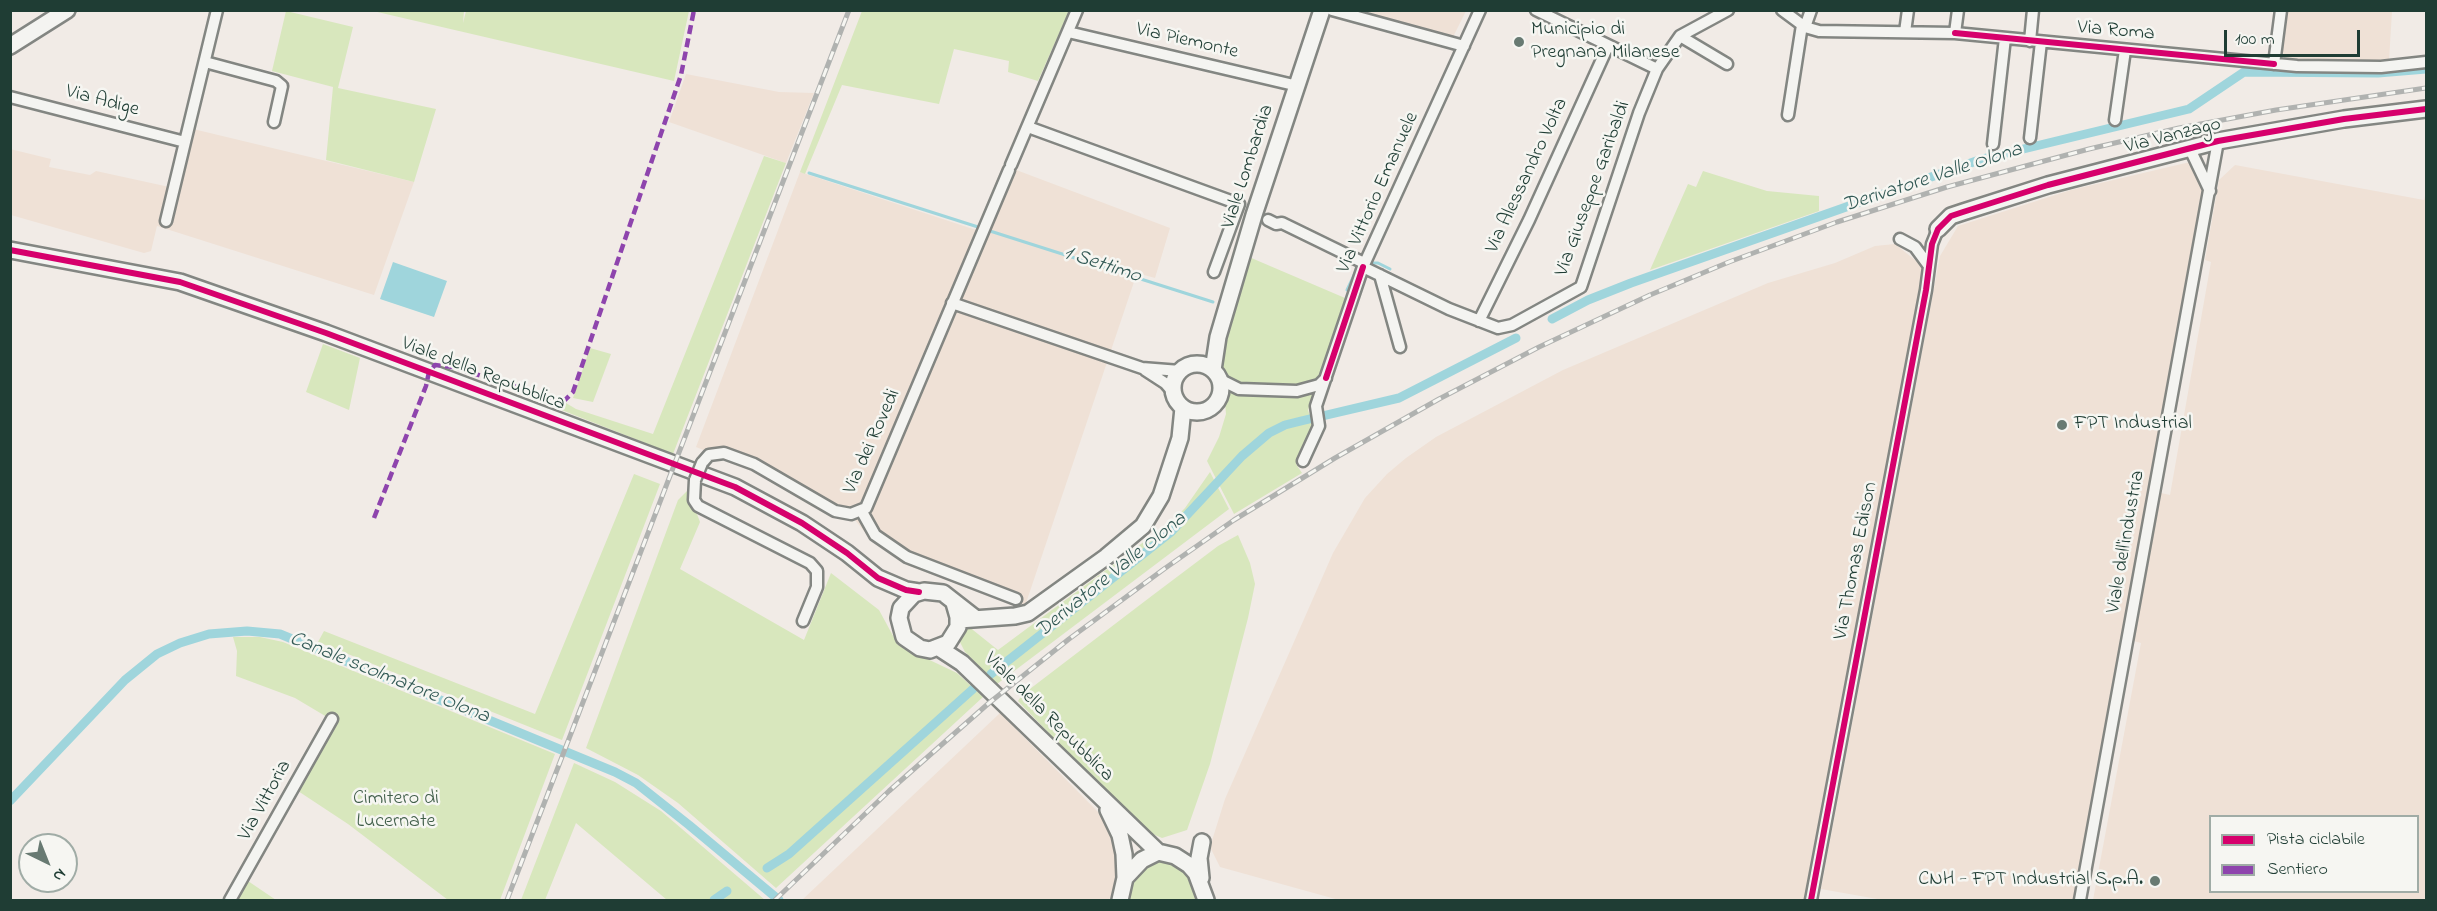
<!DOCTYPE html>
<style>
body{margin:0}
#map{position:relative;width:2437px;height:911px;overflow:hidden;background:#f1ebe6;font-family:"Indie Flower",sans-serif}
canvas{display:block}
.frame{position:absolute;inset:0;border:12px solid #1f3d34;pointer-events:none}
.legend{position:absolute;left:2209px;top:815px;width:210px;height:78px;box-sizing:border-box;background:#f6f6f2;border:2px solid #a0aca6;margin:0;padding:8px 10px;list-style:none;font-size:18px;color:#1f3d34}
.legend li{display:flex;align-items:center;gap:12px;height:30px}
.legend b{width:30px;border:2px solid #a0aca6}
.north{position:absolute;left:18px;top:833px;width:60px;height:60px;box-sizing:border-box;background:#f6f6f2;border:2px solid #a0aca6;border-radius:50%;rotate:137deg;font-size:16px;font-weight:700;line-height:24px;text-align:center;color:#1f3d34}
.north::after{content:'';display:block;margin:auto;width:21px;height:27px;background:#687a72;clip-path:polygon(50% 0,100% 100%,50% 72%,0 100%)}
.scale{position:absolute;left:2224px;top:30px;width:136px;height:27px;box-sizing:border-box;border:3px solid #1f3d34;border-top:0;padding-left:8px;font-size:18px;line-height:21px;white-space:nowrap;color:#1f3d34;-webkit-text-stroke:4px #f6f6f2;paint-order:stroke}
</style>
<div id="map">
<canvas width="2437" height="911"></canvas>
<div class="frame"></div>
<ul class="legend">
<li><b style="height:8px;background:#d6006c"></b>Pista ciclabile</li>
<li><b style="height:8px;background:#8e44ad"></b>Sentiero</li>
</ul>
<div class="north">N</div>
<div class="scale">100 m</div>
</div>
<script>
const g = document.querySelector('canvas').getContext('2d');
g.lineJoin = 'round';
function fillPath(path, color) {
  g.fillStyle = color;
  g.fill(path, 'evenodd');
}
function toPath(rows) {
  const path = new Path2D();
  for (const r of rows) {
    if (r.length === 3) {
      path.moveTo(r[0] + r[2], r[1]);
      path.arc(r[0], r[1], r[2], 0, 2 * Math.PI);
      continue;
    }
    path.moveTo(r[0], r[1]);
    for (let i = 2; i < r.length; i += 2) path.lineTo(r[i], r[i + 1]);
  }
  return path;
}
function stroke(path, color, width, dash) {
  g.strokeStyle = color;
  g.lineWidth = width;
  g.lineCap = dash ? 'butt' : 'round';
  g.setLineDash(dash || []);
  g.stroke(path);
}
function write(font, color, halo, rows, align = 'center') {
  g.font = font + ' "Indie Flower",sans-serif';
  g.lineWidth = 5;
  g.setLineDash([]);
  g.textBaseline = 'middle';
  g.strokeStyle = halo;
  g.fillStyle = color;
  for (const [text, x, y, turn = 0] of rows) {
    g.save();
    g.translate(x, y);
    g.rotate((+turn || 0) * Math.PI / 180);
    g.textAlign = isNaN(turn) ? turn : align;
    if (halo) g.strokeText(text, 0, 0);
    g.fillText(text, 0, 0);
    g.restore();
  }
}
const built = toPath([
 [1348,11,1466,11,1453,37],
 [2286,11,2392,11,2389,61,2284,62,2281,31],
 [686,74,779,92,814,93,786,163,669,122],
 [189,128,414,182,374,295,157,226,151,251,144,253,11,215,10,149,51,159,49,167,90,175,96,171,174,188],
 [2190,162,2205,193,2073,900,1883,900,1821,889,1940,256,1958,226,2071,190],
 [1003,165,1170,228,1155,278,1137,273,1024,609,907,565,872,541,855,520,841,519,753,470,696,447,800,172,976,230],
 [2235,165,2424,200,2426,192,2426,900,2093,900,2141,643,2134,641,2161,493,2170,495,2211,262,2205,260,2219,180],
 [2418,816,2418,892,2210,892,2210,816],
 [1895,244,1925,268,1807,900,1339,900,1220,867,1210,847,1225,799,1333,553,1365,498,1387,474,1406,458,1436,437,1563,370,1768,283,1835,263,1875,246],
 [1000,713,1104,818,1118,847,1119,880,1109,900,802,900]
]);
const green = toPath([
 [286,11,353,27,338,88,436,109,414,182,326,160,333,87,272,71],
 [373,11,464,11,463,23,466,11,689,11,674,81],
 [862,11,862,10,1069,11,1038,81,1008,72,1009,61,954,49,939,104,842,85,805,174,800,172],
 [764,156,786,163,673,454,559,409,566,403,576,409,653,434],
 [1703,171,1767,191,1819,196,1819,211,1650,270,1688,184,1696,187],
 [1249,257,1345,298,1308,410,1313,425,1296,464,1302,473,1234,514,1207,461,1219,437,1226,414,1222,368,1228,318],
 [323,344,360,358,349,410,306,392],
 [590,348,611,354,593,402,573,398],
 [1210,472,1229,509,997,684,965,652,959,640,960,634,968,626,998,650,1172,521,1185,508],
 [634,474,660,484,562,740,318,642,324,631,535,714],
 [688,490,700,522,680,569,804,640,831,573,879,610,898,645,957,673,983,697,776,888,678,803,638,775,586,748,678,500],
 [1238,535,1250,563,1255,584,1248,618,1210,764,1187,830,1162,838,1141,829,1018,701,1022,695,1149,598,1218,546],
 [233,637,260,637,283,642,555,754,500,900,448,900,348,824,298,791,337,723,295,698,236,676,237,651],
 [574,763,615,782,661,811,765,900,667,900,576,823,545,900,521,900],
 [1161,859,1173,861,1187,871,1200,900,1127,900,1133,879,1138,870],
 [248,881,276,900,237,900]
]);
const water = toPath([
 [393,262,447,281,434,317,380,299]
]);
const stream = toPath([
 [809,173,978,227],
 [990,231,1213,302],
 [1373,263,1378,263,1390,269],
 [1347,290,1357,269]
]);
const canal = toPath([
 [1552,319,1588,300,1631,283,1982,159,2189,109,2244,72,2378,73,2426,69],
 [991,674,1171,532,1242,456,1269,433,1285,425,1301,421,1399,398,1516,338],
 [10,801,125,680,157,654,180,643,209,634,247,631,280,634,615,772,636,783,689,825,779,900],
 [767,868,789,854,973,689],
 [714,900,727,891]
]);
const street = toPath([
 [1332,10,1464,46],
 [1536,10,1657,69],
 [1782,10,1805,27,1819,31,1955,33,2297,66,2381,67,2426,62],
 [1805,27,1811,10],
 [1068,32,1298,86],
 [1905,32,1908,10],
 [1955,33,1958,10],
 [1680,36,1727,64],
 [2030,41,2033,10],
 [205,62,276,81,282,86,274,122],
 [2274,64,2281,10],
 [10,97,185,142,217,10],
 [1788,115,1802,25],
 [2115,120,2125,50],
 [1028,127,1239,204,1214,272],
 [2030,138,2041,42],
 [1993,144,2005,38],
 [2190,149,2210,191],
 [1011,165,1077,10],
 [1268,220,1276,224,1282,223,1364,263],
 [166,221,185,142],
 [1900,239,1915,247,1929,266],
 [1363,267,1449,309,1498,328,1512,325,1581,287,1639,113,1657,69,1680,36,1728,10],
 [1380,275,1400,347],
 [952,303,1142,368,1180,371],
 [1479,321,1529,220,1608,46],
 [1145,370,1165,383,1173,392],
 [1219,379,1239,389,1297,391,1319,385,1326,378],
 [1303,461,1319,426,1316,406,1363,267,1480,10],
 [702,463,709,455,724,453,754,464,835,511,851,514,866,508,1009,170],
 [695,480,694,500,698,506,810,563,817,571,817,587,803,621],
 [861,510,875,535,907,557,1016,599],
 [230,900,332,719],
 [1811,900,1926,290,1932,244,1938,229],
 [2080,900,2218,141]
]);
const secondary = toPath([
 [10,46,67,10],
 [1938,229,1951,216,1963,212,2048,185,2218,141,2344,119,2426,109],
 [10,250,180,282,326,333,735,487,802,523,847,553,878,578,906,590,919,592],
 [1197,388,24],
 [1213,370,1218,337,1254,215,1322,10],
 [954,603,958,617,958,627,948,643,930,650,920,648,904,637,899,618,901,608,914,594,924,591,943,593,975,618],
 [959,620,1015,616,1028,613,1106,557,1143,526,1161,496,1180,438,1183,408],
 [939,648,962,663,1158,852],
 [1108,810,1120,835,1124,854,1125,878],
 [1201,878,1199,858,1202,842],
 [1120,900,1125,878,1142,860,1158,852,1175,856,1189,865,1196,873,1206,900]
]);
const rail = toPath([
 [507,900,849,10],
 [775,900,889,791,989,703,1069,639,1164,569,1234,520,1335,458,1439,399,1539,347,1650,295,1729,262,1837,222,1947,187,2089,149,2179,128,2276,110,2426,88]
]);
const streetBridge = toPath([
 [695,480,702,463]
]);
const quiet = toPath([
 [374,518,426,386,429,372,435,365,453,367,556,399,565,400,573,392,681,75,694,10]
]);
const cycleway = toPath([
 [1955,33,2274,64],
 [10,250,180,282,326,333,735,487,802,523,847,553,878,578,906,590,919,592],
 [1326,378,1363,267],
 [1811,900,1926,290,1932,244,1938,229,1951,216,1963,212,2048,185,2218,141,2344,119,2426,109]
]);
const markers = [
 [1519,42,6,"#687a72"],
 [2062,425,6,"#687a72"],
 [2155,881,6,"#687a72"]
];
const poiNames = [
 ["Municipio di",1531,31],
 ["Pregnana Milanese",1531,54],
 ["FPT Industrial",2074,425],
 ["CNH - FPT Industrial S.p.A.",2143,881,"right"]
];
const streetNames = [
 ["Via Roma",2116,32,5],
 ["Via Piemonte",1187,42,13],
 ["Via Adige",102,102,15],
 ["Via Vanzago",2173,137,-14],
 ["Viale Lombardia",1249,167,-72],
 ["Via Alessandro Volta",1528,176,-65],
 ["Via Giuseppe Garibaldi",1594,189,-70],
 ["Via Vittorio Emanuele",1379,193,-66],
 ["Viale della Repubblica",483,375,21],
 ["Via dei Rovedi",873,442,-66],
 ["Viale dell'industria",2127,542,-80],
 ["Via Thomas Edison",1857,561,-79],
 ["Viale della Repubblica",1048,718,45],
 ["Via Vittoria",266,801,-61]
];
const parkNames = [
 ["Cimitero di",396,800],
 ["Lucernate",396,823]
];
const waterNames = [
 ["Derivatore Valle Olona",1933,179,-18],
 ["1 Settimo",1102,266,18],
 ["Derivatore Valle Olona",1112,576,-39],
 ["Canale scolmatore Olona",389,679,22]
];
fillPath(built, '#efe1d6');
fillPath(green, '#d8e7bd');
fillPath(water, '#9fd5dc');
stroke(stream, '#9fd5dc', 3);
stroke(canal, '#9fd5dc', 9);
stroke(street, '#838682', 15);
stroke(secondary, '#838682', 20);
stroke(street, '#f4f4f1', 10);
stroke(secondary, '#f4f4f1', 15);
stroke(rail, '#b0b2b0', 5);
stroke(rail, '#f6f6f2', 3, [9]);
stroke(streetBridge, '#838682', 15, []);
stroke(streetBridge, '#f4f4f1', 10);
stroke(quiet, '#8e44ad', 4.5, [9, 4.5]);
stroke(cycleway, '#d6006c', 6);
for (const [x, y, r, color] of markers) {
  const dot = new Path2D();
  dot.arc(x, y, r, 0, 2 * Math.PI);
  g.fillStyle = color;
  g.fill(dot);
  stroke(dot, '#f6f6f2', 2);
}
write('20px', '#1f3d34', '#f6f6f2', poiNames, 'left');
write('20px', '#1f3d34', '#f6f6f2', streetNames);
write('20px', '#405e49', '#f6f6f2', parkNames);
write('italic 21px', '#325955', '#f6f6f2', waterNames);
</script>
